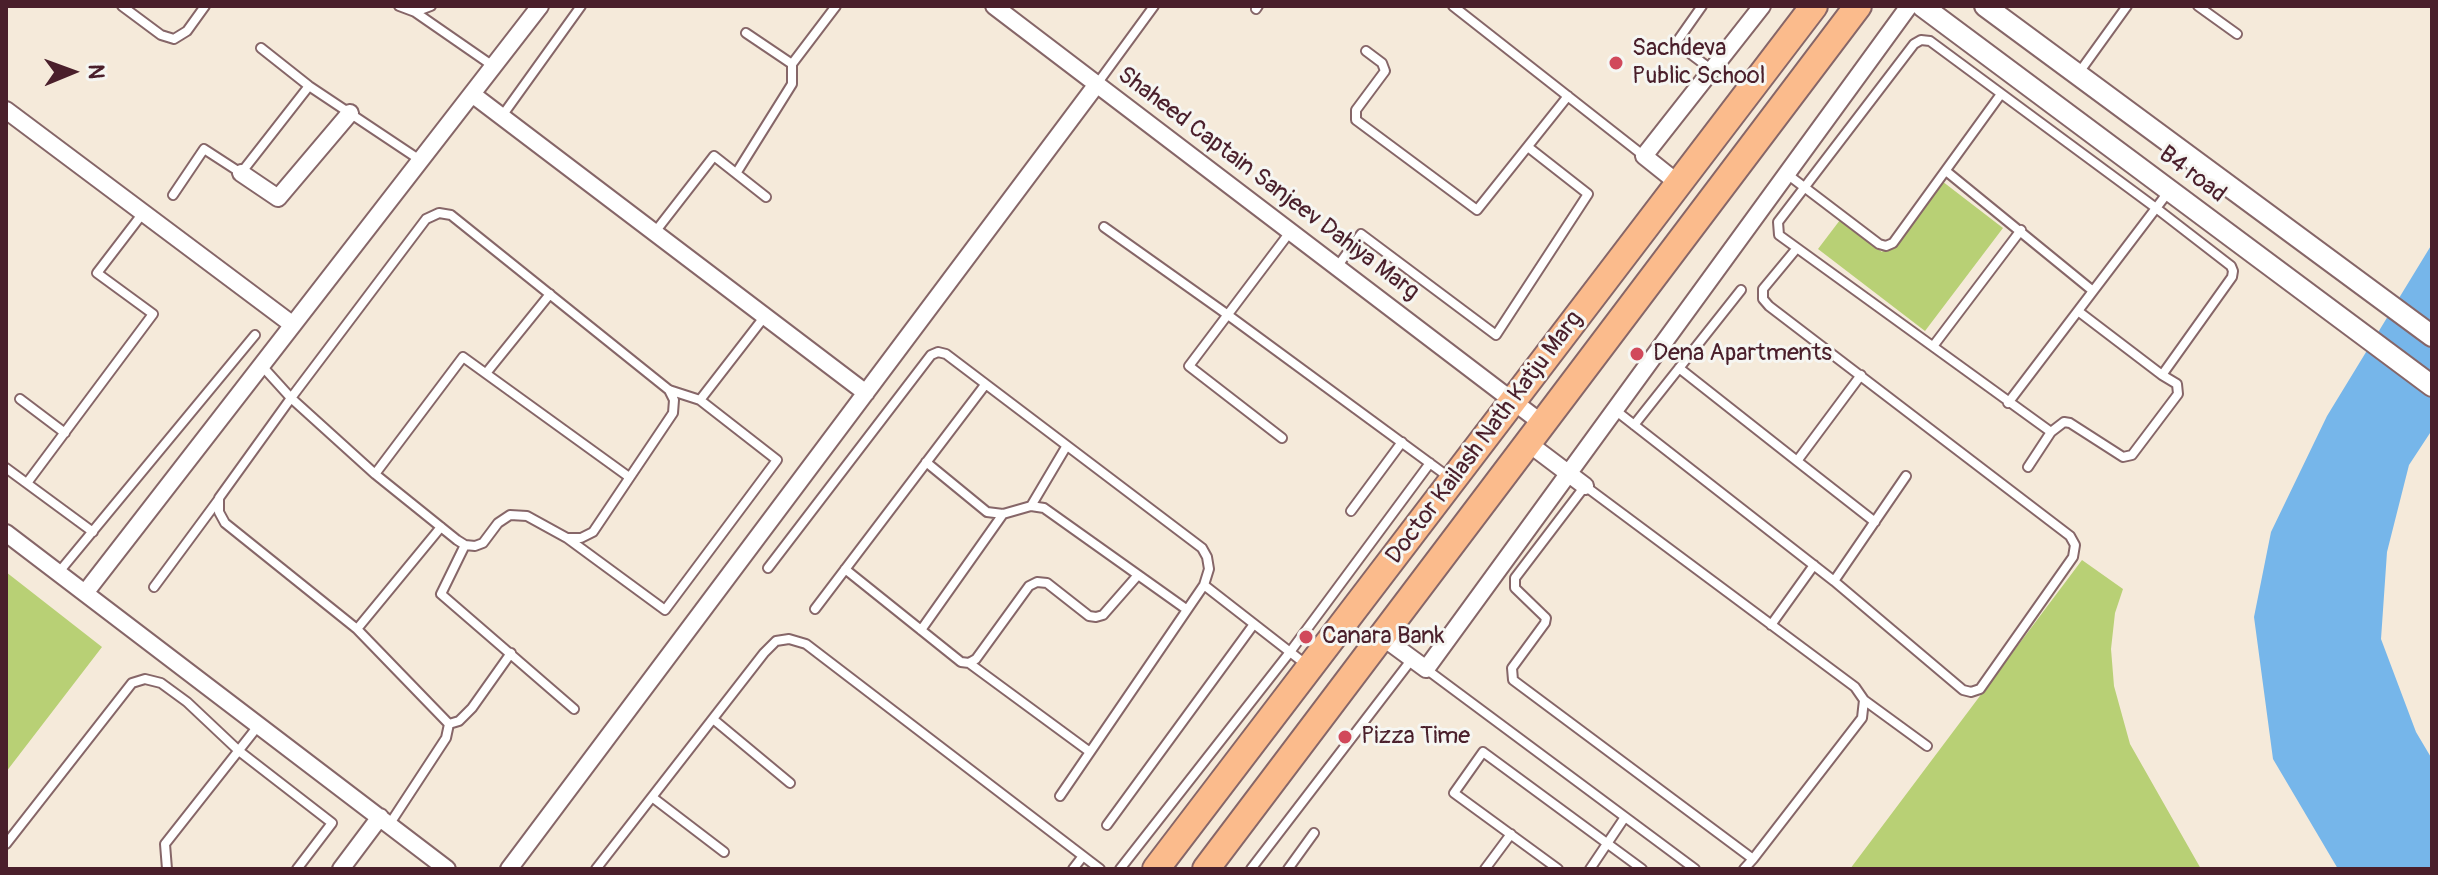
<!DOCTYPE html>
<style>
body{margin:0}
#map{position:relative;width:2438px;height:875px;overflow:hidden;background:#f5eada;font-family:Pangolin,sans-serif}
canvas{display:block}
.frame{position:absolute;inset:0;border:8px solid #4a1f2b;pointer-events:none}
.north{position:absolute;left:32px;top:32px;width:80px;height:80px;-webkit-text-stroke:6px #f6f6f2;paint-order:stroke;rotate:89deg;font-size:22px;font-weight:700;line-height:32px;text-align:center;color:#4a1f2b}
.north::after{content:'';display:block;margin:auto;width:28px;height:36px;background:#4a1f2b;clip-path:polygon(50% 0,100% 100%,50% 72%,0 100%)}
</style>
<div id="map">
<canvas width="2438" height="875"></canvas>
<div class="frame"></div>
<div class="north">N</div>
</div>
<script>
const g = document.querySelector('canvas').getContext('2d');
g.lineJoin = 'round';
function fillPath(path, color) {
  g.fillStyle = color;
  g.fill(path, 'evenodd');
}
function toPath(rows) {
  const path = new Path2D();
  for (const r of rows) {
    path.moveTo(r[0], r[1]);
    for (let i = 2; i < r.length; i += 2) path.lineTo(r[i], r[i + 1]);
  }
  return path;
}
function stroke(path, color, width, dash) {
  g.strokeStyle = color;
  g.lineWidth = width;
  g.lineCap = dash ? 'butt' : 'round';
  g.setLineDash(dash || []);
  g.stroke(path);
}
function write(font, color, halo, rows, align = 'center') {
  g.font = font + ' Pangolin,sans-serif';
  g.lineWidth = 6;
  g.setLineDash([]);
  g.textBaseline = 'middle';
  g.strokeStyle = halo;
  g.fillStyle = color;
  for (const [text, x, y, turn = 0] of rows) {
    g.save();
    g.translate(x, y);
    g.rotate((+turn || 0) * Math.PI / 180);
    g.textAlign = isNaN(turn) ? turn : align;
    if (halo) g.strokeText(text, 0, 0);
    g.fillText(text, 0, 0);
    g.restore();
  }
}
const green = toPath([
 [1938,178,2003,228,1925,331,1818,249,1840,220,1882,252],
 [2082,560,2123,589,2115,613,2111,649,2114,686,2130,744,2201,869,1850,869],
 [6,572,102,647,6,772]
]);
const water = toPath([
 [2432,244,2432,430,2409,465,2387,552,2381,639,2416,732,2432,759,2432,869,2338,869,2273,759,2254,617,2271,532,2327,416]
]);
const service = toPath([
 [122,6,161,35,174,39,187,31,205,6],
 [399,6,415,12,431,6],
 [1453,6,1644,156],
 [1702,6,1676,43,1712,70],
 [2198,6,2237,34],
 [1256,9,1258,6],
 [415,12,493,66],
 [746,33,792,64],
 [261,48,309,86,420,160],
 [1366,51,1382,63,1385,71,1356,110,1356,120,1477,210,1568,96],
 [2078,74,2127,6],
 [1097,84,1154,6],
 [502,116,581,6],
 [1946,171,2093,291],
 [737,172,792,84,792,64,836,6],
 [1787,174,1879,244,1886,246,1893,243,2001,94],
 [173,195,204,149,241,173,309,86],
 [1104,227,1228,315,1450,478],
 [655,232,714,156,766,197],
 [1337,267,1361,234,1496,335,1588,194,1528,147],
 [1934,345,2021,230],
 [262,366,291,398,375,474,457,540,465,545,475,546,483,543,498,523,510,515,527,516,567,538,581,538,593,532,673,413,674,400,669,390],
 [1679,368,1797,461,1861,375],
 [487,372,550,294],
 [20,399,65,433],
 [700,400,765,316],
 [2008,403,2169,191],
 [1615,410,1834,581,1963,690,1971,692,1980,689,2073,557,2075,545,2070,536,1769,306,1763,299,1763,289,1797,248],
 [1634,425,1741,290],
 [2051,432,1779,235,1778,222,1914,44,1921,40,1930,41,2156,208,2231,266,2233,271,2232,277,2162,375,2078,311],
 [1282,438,1189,366,1290,232],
 [1797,461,1875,522],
 [926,462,987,512,1003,514,1031,506,1044,508,1186,609],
 [2028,467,2051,432,2064,422,2070,423,2123,457,2132,455,2178,394,2177,384,2162,375],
 [6,468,93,532],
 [375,474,463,357,629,477],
 [27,483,153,314,97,273,143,213],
 [1585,486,1855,687,1864,700,1862,718,1753,859,1513,680,1512,668,1545,623,1546,618,1515,588,1515,578,1585,486],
 [1031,506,1066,447],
 [1351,511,1402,442],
 [465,545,441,594,574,709],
 [768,568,931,355,938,352,946,354,1202,548,1207,557,1209,569,1204,585],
 [845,569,961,662,969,663,976,659,1029,586,1037,582,1047,583,1089,616,1096,617,1103,615,1138,575],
 [59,572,255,335],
 [1834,581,1906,476],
 [154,587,219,499],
 [815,609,985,385],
 [1771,625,1814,565],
 [357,629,441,527],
 [921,630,1003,514],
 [969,663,1090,752],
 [1426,669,1695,869],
 [1864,700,1927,746],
 [713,719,790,783],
 [449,724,357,629,225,523,219,512,219,498,291,398,426,219,439,213,451,215,669,390,700,400,777,460,665,610,567,538],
 [449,724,459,721,472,708,511,653],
 [1060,796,1204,585,1308,666],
 [652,797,724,852],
 [389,825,446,738,449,724],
 [1107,825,1254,624],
 [6,844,132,683,145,679,161,683,187,702,239,751,332,823,297,869],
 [167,869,165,844,258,726],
 [596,869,764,653,776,641,789,639,806,644,1100,869],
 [1073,869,1083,856],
 [1120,869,1290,652,1430,463],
 [1251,869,1412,659],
 [1288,869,1314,833],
 [1485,869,1511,834],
 [1558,869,1454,793,1483,752,1642,869],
 [1590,869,1625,817],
 [1744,869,1753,859]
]);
const minor = toPath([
 [994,6,1543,424],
 [472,94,866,393],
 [6,110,293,325],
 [241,173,278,198,350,113],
 [1679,184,1644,156,1762,6],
 [1528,443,1585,486],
 [6,533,447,869],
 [85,593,540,6],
 [1381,636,1426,669,1909,6],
 [341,869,380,817],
 [509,869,1097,84]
]);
const tertiary = toPath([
 [1922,6,2432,386],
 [1985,6,2432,336]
]);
const primary = toPath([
 [1156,869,1814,6],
 [1206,869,1858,6]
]);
const markers = [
 [1616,63,8,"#d1495b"],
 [1637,354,8,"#d1495b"],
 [1306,637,8,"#d1495b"],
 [1345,737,8,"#d1495b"]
];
const poiNames = [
 ["Sachdeva",1632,49],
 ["Public School",1632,77],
 ["Dena Apartments",1653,354],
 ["Canara Bank",1322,637],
 ["Pizza Time",1361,737]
];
const streetNames = [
 ["B4 road",2192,175,37],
 ["Shaheed Captain Sanjeev Dahiya Marg",1268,184,37],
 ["Doctor Kailash Nath Katju Marg",1485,438,-53]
];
fillPath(green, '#b8d075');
fillPath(water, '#76b6ea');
stroke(service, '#866668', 12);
stroke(minor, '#866668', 20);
stroke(tertiary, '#866668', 24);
stroke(primary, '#866668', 30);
stroke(service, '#fff', 8);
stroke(minor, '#fff', 16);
stroke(tertiary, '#fff', 20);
stroke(primary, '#fbbb8c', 26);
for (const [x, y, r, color] of markers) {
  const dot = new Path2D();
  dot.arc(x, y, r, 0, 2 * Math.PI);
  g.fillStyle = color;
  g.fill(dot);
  stroke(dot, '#f6f6f2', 3);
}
write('24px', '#4a1f2b', '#f6f6f2', poiNames, 'left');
write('24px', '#4a1f2b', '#f6f6f2', streetNames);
</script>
